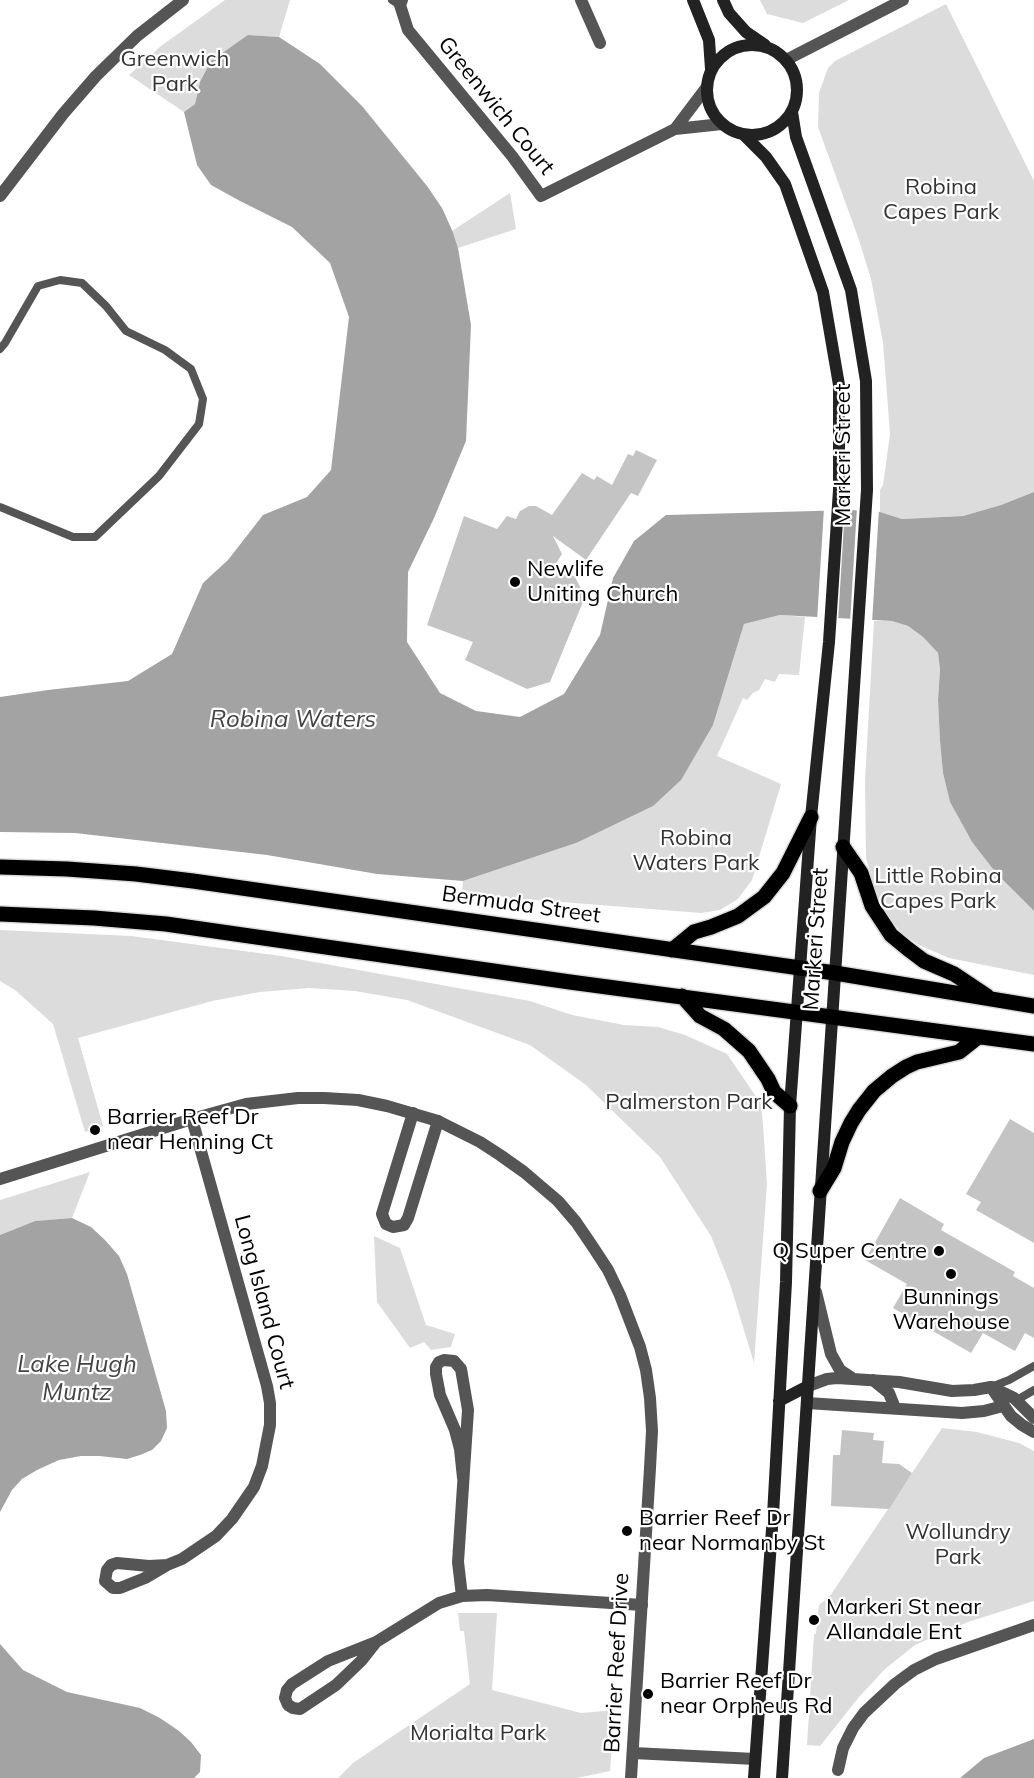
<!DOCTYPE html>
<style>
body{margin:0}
canvas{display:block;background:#fff}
</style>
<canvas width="1034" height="1778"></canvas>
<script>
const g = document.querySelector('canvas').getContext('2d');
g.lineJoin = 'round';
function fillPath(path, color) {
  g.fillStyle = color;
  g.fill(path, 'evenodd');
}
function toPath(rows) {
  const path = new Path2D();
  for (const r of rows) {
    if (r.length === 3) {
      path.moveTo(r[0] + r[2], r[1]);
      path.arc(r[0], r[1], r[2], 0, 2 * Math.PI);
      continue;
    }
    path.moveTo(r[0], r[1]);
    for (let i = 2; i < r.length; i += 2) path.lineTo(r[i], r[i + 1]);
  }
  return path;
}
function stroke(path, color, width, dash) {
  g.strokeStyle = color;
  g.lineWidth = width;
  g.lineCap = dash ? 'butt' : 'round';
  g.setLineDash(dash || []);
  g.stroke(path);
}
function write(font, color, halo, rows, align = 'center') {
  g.font = font + ' Mulish,sans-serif';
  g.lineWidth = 4.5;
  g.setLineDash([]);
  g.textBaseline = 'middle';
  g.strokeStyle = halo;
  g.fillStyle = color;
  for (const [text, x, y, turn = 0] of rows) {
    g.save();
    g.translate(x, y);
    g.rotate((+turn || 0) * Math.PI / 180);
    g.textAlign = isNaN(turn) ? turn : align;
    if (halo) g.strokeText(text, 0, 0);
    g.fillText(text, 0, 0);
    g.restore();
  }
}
const green = toPath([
 [225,0,290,0,279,37,248,35,200,82,195,104,184,112,129,75,161,46],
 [760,0,849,0,803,23,767,14],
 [946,4,1034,181,1034,492,1001,505,963,516,902,519,880,512,880,490,883,485,890,434,883,342,871,279,859,240,818,127,819,93,828,68,835,61],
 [510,193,516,229,458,248,452,231],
 [780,615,805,617,799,675,779,674,775,682,765,679,759,690,753,693,747,700,743,698,717,756,781,784,752,880,738,899,720,910,701,913,511,898,462,892,463,881,576,843,713,725,744,624],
 [874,621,892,621,908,626,923,637,938,653,940,670,938,700,940,741,943,773,950,802,972,842,996,873,1034,911,1034,975,949,958,919,945,904,935,896,926,886,913,876,892,866,858,865,780],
 [0,930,131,936,281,956,530,1001,572,1015,624,1025,658,1027,685,1035,727,1054,761,1104,763,1125,767,1184,754,1363,730,1284,711,1236,660,1157,586,1085,530,1045,407,1000,355,991,309,988,260,992,212,1001,78,1038,103,1126,85,1132,53,1024,15,990,0,981],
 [90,1172,72,1218,35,1221,0,1235,0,1200],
 [374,1236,400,1248,426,1325,455,1334,451,1347,431,1350,424,1342,410,1348,377,1302],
 [942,1428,977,1432,1019,1443,1034,1451,1034,1601,968,1622,915,1645,885,1669,859,1697,820,1746,807,1745,814,1634,816,1634,819,1605,830,1596],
 [458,1613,497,1613,492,1690,581,1713,615,1710,610,1771,577,1778,338,1778,353,1763,470,1684,464,1631,460,1631]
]);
const water = toPath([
 [248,35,279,37,320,64,362,106,427,186,442,208,452,230,458,248,471,325,466,441,434,518,408,572,407,642,440,693,476,711,520,717,564,694,600,635,613,578,634,541,666,515,851,510,880,512,902,519,963,516,1001,505,1034,492,1034,911,996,873,972,842,950,802,943,773,940,741,938,700,940,670,938,653,923,637,908,626,892,621,780,615,744,624,713,725,681,780,653,806,576,843,463,881,377,874,267,855,75,833,0,832,0,697,48,690,128,681,172,654,203,583,228,560,263,515,307,497,331,470,349,317,330,263,292,227,240,201,211,185,197,165,184,112,195,104,200,82,211,61],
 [72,1218,91,1227,105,1240,119,1256,127,1274,166,1411,167,1428,161,1441,152,1450,140,1455,127,1459,99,1456,81,1456,59,1460,37,1470,22,1479,12,1490,0,1512,0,1235,35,1221],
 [0,1644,23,1670,67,1692,140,1708,160,1718,179,1731,191,1742,201,1755,200,1772,194,1778,0,1778],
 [1034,1739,1034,1778,960,1778,984,1758]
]);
const pier = toPath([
 [845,507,838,622,817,621,824,508],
 [857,507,879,509,872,623,850,623]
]);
const building = toPath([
 [636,450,657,460,638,496,631,493,586,560,553,536,562,554,555,565,575,577,585,597,550,682,527,689,465,660,473,642,427,625,464,516,497,529,507,516,516,519,520,511,529,506,536,506,552,515,582,473,594,480,597,476,612,485,628,454,633,456],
 [1010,1119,1034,1133,1034,1243,976,1210,981,1202,966,1194],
 [900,1198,944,1224,941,1230,1015,1272,1013,1276,1034,1288,1034,1338,1025,1333,1015,1351,983,1333,971,1353,893,1308,907,1284,865,1260],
 [842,1430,874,1433,873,1440,884,1441,882,1463,899,1464,912,1473,889,1509,831,1506,833,1455,840,1455]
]);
const service = toPath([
 [392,0,400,5],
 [0,349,5,343,38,286,60,280,82,283,106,306,126,331,165,350,191,369,203,399,199,424,159,476,95,537,73,537,0,507],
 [991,1387,1009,1380,1034,1366],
 [1017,1400,1034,1390]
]);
const minor = toPath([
 [402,0,400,5,408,30,512,156,541,196,675,129,722,124],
 [581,0,600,43],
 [786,60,903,0],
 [675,129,706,88],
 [413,1113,382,1214,386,1224,393,1227,404,1225,408,1218,438,1121],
 [991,1387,1011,1416,1022,1425,1034,1432],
 [991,1387,1014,1398,1034,1418],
 [167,1565,149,1566,117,1563,111,1565,107,1570,105,1581,113,1588,120,1588,145,1578,167,1565,182,1559,216,1536,232,1519,254,1487,262,1466,270,1425,270,1403,267,1386,192,1119],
 [462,1596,458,1562,468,1410,461,1369,454,1361,444,1360,439,1362,436,1367,436,1374,440,1395,455,1430,460,1449,463,1478],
 [376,1642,439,1603,462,1596,487,1595,642,1605],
 [376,1642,361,1661,336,1685,300,1709,293,1708,288,1705,285,1698,287,1690,292,1684,328,1661,376,1642],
 [633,1753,755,1759],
 [838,1770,843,1748,853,1728,864,1713,895,1684,914,1670,936,1659,1034,1625]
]);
const tertiary = toPath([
 [0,196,63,114,96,76,137,36,183,0],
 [0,1179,192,1119,246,1104,298,1098,324,1098,358,1100,387,1106,438,1121,480,1142,500,1155,524,1172,558,1201,576,1222,593,1247,608,1270,620,1295,640,1347,646,1370,650,1398,652,1431,650,1468,631,1778],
 [816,1292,831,1354,840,1370,852,1378],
 [873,1380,889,1393,895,1408],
 [808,1386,827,1379,837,1378,899,1382,952,1391,974,1390,991,1387],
 [807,1403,962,1413,984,1411,1003,1406]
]);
const secondary = toPath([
 [693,0,709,40,711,69],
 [723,0,729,13,746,32,765,45],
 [752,90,45],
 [743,134,766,157,785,184,823,292,839,385,839,490,829,642,811,817,790,1106,786,1282,773,1515,754,1778],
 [779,1401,808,1386],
 [782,1778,867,490,866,381,851,290,796,137,792,112]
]);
const primary = toPath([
 [843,847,861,873,872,906,891,935,908,949,924,961,954,974,987,996],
 [0,867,67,869,136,874,193,881,835,973,1034,1006],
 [0,914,94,918,166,924,570,982,1034,1044],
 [672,950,694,932,711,927,738,916,764,897,783,873,811,817],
 [682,996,700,1016,724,1029,749,1051,768,1079,774,1092,790,1106],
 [820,1191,834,1168,842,1142,851,1123,859,1110,874,1091,892,1076,906,1067,917,1062,959,1052,978,1037]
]);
const markers = [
 [515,582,6,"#000"],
 [95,1130,6,"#000"],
 [939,1251,6,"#000"],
 [951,1274,6,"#000"],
 [627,1531,6,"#000"],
 [814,1620,6,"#000"],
 [648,1694,6,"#000"]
];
const parkNames = [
 ["Greenwich",175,59],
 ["Park",175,84],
 ["Robina",941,187],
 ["Capes Park",941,212],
 ["Robina",696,838],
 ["Waters Park",696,863],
 ["Little Robina",938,876],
 ["Capes Park",938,901],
 ["Palmerston Park",689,1102],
 ["Wollundry",958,1532],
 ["Park",958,1557],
 ["Morialta Park",478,1733]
];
const streetNames = [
 ["Greenwich Court",496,106,51],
 ["Markeri Street",843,455,-90],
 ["Bermuda Street",521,905,8],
 ["Markeri Street",816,939,-86],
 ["Long Island Court",264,1302,75],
 ["Barrier Reef Drive",617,1663,-87]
];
const poiNames = [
 ["Newlife",527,569],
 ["Uniting Church",527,594],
 ["Barrier Reef Dr",107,1117],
 ["near Henning Ct",107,1142],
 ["Q Super Centre",927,1251,"right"],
 ["Bunnings",951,1297,"center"],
 ["Warehouse",951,1322,"center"],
 ["Barrier Reef Dr",639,1518],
 ["near Normanby St",639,1543],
 ["Markeri St near",826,1607],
 ["Allandale Ent",826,1632],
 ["Barrier Reef Dr",660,1681],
 ["near Orpheus Rd",660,1706]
];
const waterNames = [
 ["Robina Waters",293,720],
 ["Lake Hugh",77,1365],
 ["Muntz",77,1393]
];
fillPath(green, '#dcdcdc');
fillPath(water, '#a3a3a3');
fillPath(pier, '#fff');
fillPath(building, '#c4c4c4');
stroke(primary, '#dbdbdb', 18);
stroke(service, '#555', 8);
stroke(minor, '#555', 12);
stroke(tertiary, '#555', 12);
stroke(secondary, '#222', 12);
stroke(primary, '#000', 15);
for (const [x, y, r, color] of markers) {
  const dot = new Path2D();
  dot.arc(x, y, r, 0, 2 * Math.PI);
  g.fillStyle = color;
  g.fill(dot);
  stroke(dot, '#fff', 2);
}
write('22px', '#333', '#fff', parkNames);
write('22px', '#000', '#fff', streetNames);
write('22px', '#000', '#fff', poiNames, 'left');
write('italic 24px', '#444', '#fff', waterNames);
</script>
